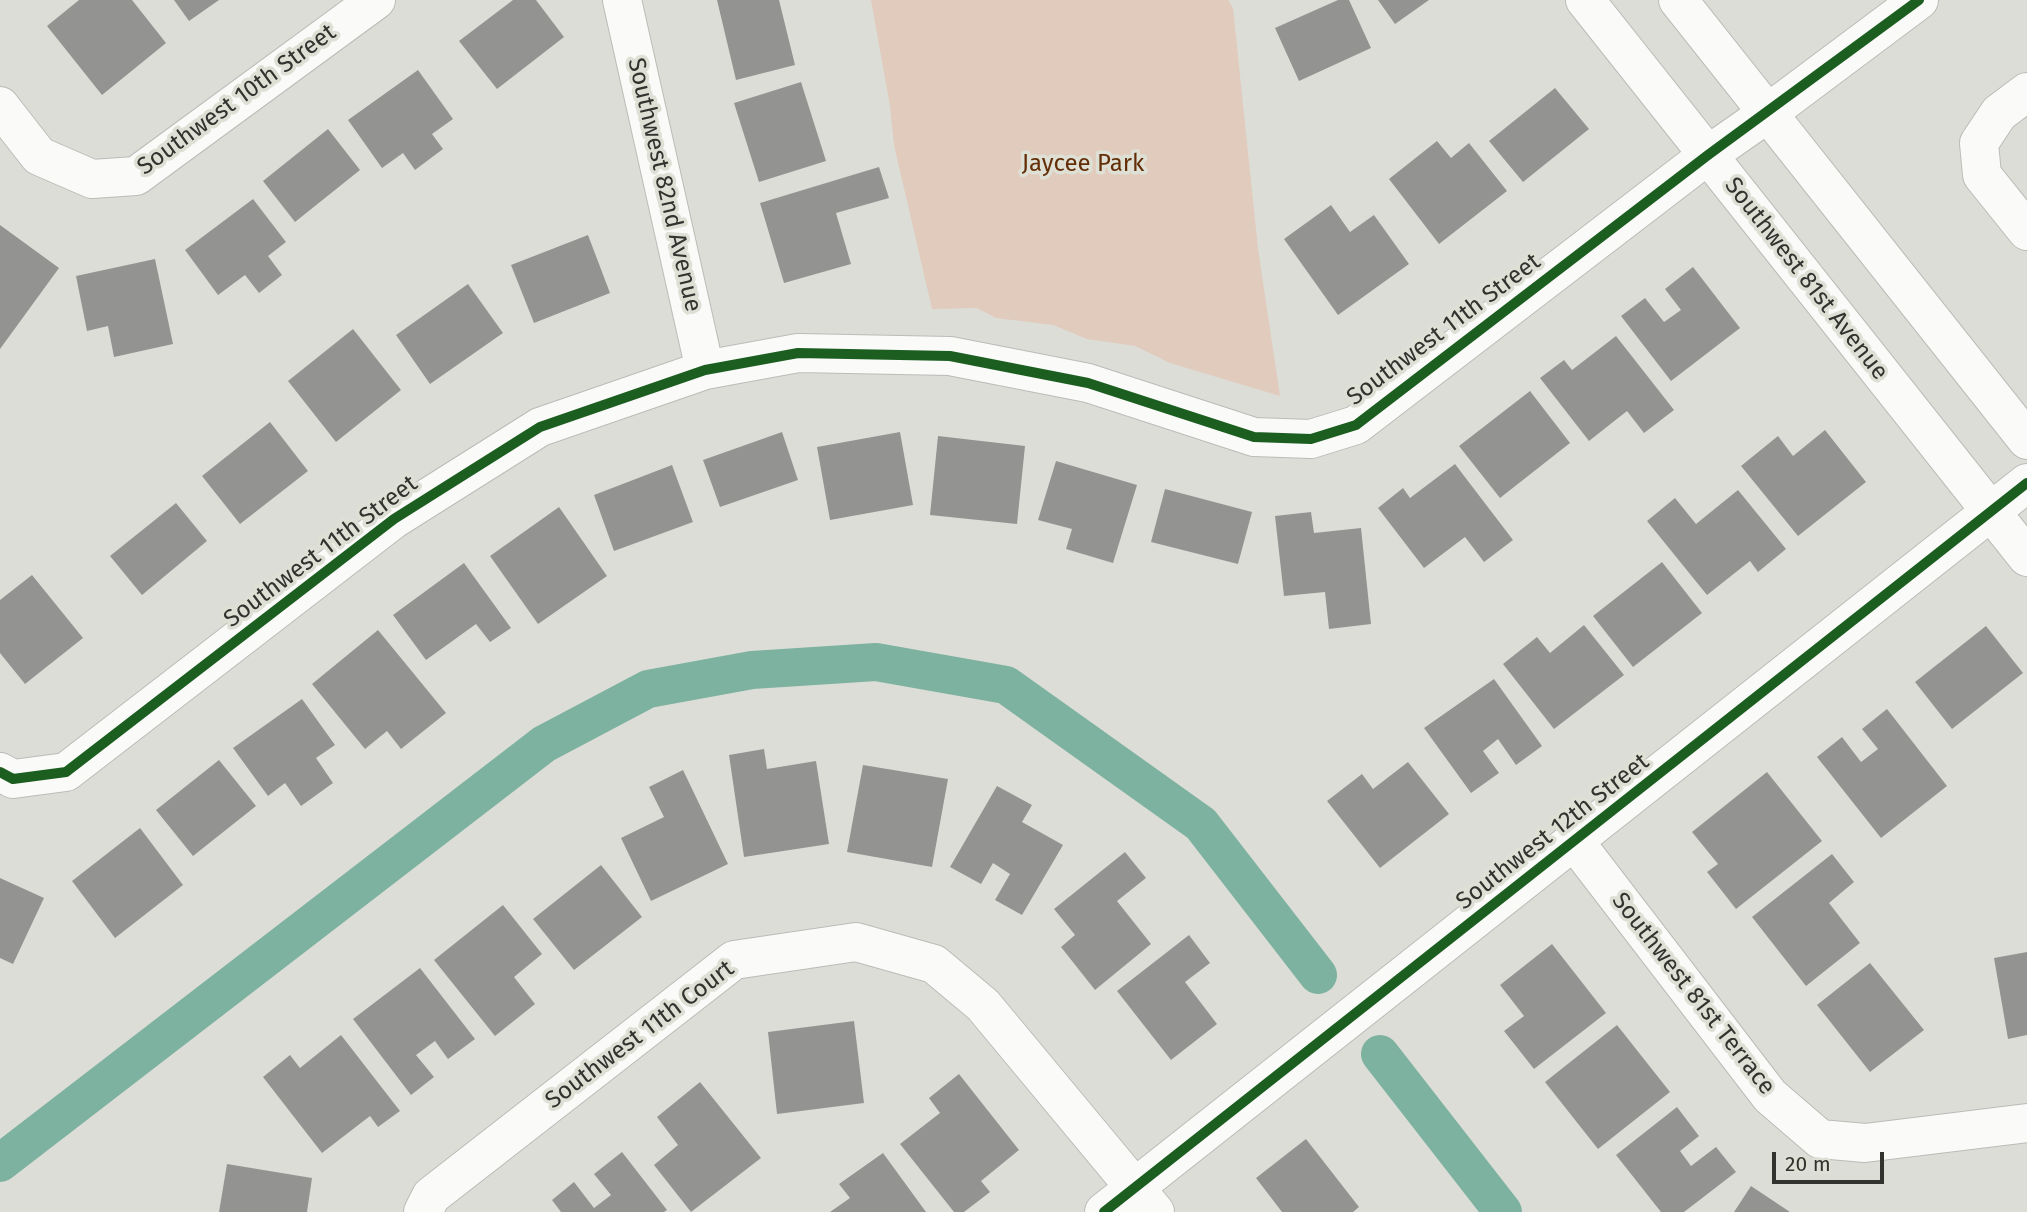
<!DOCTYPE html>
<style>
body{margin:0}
#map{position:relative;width:2027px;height:1212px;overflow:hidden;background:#ddddd8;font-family:"Fira Sans",sans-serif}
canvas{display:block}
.scale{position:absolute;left:1772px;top:1152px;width:112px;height:32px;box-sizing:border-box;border:4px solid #32322e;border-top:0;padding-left:9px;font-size:21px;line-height:24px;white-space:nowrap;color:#32322e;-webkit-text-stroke:5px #dfe0d5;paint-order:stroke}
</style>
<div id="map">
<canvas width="2027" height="1212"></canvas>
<div class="scale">20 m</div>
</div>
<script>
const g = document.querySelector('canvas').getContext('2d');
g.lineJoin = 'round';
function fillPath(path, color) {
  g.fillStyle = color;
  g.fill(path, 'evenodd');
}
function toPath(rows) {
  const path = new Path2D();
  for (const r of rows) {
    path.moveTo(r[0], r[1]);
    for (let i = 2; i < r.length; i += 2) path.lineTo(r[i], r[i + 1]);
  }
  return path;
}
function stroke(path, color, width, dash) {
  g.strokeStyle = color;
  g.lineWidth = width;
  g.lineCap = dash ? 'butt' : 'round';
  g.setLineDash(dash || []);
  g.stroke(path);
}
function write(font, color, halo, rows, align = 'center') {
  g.font = font + ' "Fira Sans",sans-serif';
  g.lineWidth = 7;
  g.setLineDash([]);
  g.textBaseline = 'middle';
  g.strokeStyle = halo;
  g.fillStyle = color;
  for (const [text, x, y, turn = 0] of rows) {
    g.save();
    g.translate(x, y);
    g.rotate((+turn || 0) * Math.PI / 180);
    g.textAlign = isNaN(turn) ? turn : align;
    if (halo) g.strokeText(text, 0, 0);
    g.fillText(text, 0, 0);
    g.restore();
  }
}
const green = toPath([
 [871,0,1228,0,1233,8,1258,249,1280,396,1170,363,1135,346,1087,339,1053,325,996,318,977,308,932,309,894,145,890,106]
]);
const canal = toPath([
 [1380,1054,1503,1212],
 [0,1163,544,744,648,689,752,670,876,662,1006,685,1201,824,1318,975]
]);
const building = toPath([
 [79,0,132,0,166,43,102,95,47,26],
 [174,0,219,0,189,21],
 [513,0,536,0,564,37,497,89,459,41],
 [717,0,779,0,795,65,736,80],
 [1338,0,1349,0,1371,48,1299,81,1275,28],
 [1378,0,1429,0,1395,24],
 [418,70,453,119,432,134,443,149,415,170,403,153,382,168,348,120],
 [801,82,826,161,759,182,734,103],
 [1555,88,1589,129,1523,182,1489,141],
 [328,129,360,170,295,222,263,181],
 [1437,141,1451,158,1469,143,1507,191,1439,244,1389,179],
 [879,167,889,198,836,213,851,264,784,283,760,203],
 [253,199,286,242,268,256,282,275,259,293,245,275,218,295,185,250],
 [1331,205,1350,232,1374,215,1409,264,1338,315,1284,239],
 [0,225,59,268,0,349],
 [588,235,610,293,534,323,511,265],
 [155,259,173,344,114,357,108,326,87,331,76,276],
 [1693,267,1740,328,1671,381,1621,316,1645,298,1664,322,1681,310,1665,289],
 [468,284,503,333,430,384,396,335],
 [353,329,401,390,336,442,288,381],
 [1616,336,1674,410,1644,433,1627,411,1589,441,1540,378,1564,360,1572,370],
 [1530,391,1570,443,1500,498,1459,446],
 [270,422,308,471,240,524,202,476],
 [1825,430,1866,482,1798,536,1741,466,1778,436,1793,456],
 [782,432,798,480,720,507,703,460],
 [900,432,913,505,830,520,817,447],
 [938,436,1025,446,1017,524,930,515],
 [1056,461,1137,485,1113,563,1066,549,1072,529,1038,520],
 [1455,464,1513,540,1484,562,1465,537,1424,568,1378,508,1403,488,1410,498],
 [672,465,693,522,614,551,594,495],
 [1165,489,1252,512,1238,564,1151,542],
 [1738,490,1786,549,1758,572,1750,561,1707,595,1647,521,1675,498,1696,524],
 [176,503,207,541,142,595,110,556],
 [559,507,607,576,538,624,490,556],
 [1311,512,1314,533,1361,528,1371,624,1329,629,1325,592,1284,596,1275,516],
 [1662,562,1702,613,1633,667,1593,616],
 [464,563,511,628,490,642,476,624,426,660,393,615],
 [32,575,83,638,25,684,0,653,0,600],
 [1584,625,1624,675,1554,729,1503,664,1537,637,1550,653],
 [1986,626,2023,673,1952,729,1915,682],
 [378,630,446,713,401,749,387,731,365,749,312,684],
 [1494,679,1542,746,1516,765,1498,739,1483,751,1499,773,1471,793,1424,728],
 [302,699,335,745,316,758,333,783,301,806,285,783,268,796,233,748],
 [1887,709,1947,786,1881,838,1817,757,1842,737,1861,762,1878,749,1862,729],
 [764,749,767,769,816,761,829,844,744,857,729,755],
 [219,760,256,806,193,856,156,810],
 [1408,762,1449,814,1380,868,1327,801,1362,774,1373,789],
 [863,765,948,779,932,867,847,852],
 [683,770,728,864,651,901,621,838,664,817,649,787],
 [1767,772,1822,841,1736,909,1707,872,1718,864,1692,832],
 [997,786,1032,805,1022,822,1063,845,1022,915,995,900,1010,874,993,863,981,884,950,867],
 [140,828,183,885,115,938,72,881],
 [1125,852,1146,878,1117,901,1151,944,1095,990,1061,947,1075,935,1054,909],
 [1832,854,1854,882,1829,903,1860,943,1806,986,1752,917],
 [601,865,642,917,574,970,533,919],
 [0,878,44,898,13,964,0,958],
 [503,905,542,954,514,977,535,1004,495,1036,434,960],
 [1189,935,1210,963,1185,982,1217,1024,1171,1060,1117,991],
 [1552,944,1606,1013,1534,1069,1504,1031,1524,1016,1500,985],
 [2027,952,2027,1035,2008,1039,1994,958],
 [1870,963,1924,1030,1870,1072,1817,1005],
 [420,968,475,1039,448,1059,435,1041,416,1055,434,1077,411,1095,353,1019],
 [854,1021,864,1103,777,1114,768,1032],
 [1617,1025,1670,1092,1598,1149,1545,1082],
 [341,1035,400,1111,378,1127,370,1116,322,1153,263,1077,290,1055,300,1068],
 [959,1074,1019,1150,981,1181,990,1192,964,1212,954,1212,900,1144,940,1113,929,1098],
 [700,1082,761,1158,691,1212,654,1165,678,1145,657,1117],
 [1677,1107,1699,1136,1680,1151,1691,1166,1716,1147,1736,1172,1684,1212,1661,1212,1616,1155],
 [1306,1139,1359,1207,1353,1212,1282,1212,1256,1178],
 [622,1152,667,1210,664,1212,561,1212,552,1200,574,1182,594,1208,611,1195,594,1174],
 [883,1153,926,1212,830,1212,850,1198,839,1184],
 [227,1164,312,1178,307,1212,219,1212],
 [1751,1186,1790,1212,1734,1212]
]);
const minor = toPath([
 [622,0,705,370],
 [2027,92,1999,113,1979,143,1982,175,2027,231],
 [0,106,39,156,92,179,136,176,376,0],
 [0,772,13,779,66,772,394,519,540,427,705,370,798,353,950,356,1088,383,1254,437,1311,439,1356,425,1708,155,1768,113],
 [1575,842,1770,1096,1820,1139,1865,1143,2027,1123],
 [423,1212,431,1196,734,960,856,942,934,964,983,1005,1155,1212],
 [1104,1212,2027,483]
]);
const tertiary = toPath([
 [1585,0,2027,557],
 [1678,0,2027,440],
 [1768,113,1919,0]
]);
const cycleway = toPath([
 [0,772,13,779,66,772,394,519,540,427,705,370,798,353,950,356,1088,383,1254,437,1311,439,1356,425,1708,155,1919,0],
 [1104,1212,2027,483]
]);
const streetNames = [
 ["Southwest 10th Street",237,100,-36],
 ["Southwest 82nd Avenue",664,185,77],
 ["Southwest 81st Avenue",1806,279,52],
 ["Southwest 11th Street",1444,330,-37],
 ["Southwest 11th Street",321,552,-37],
 ["Southwest 12th Street",1553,832,-38],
 ["Southwest 81st Terrace",1693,994,52],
 ["Southwest 11th Court",640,1035,-37]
];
const parkNames = [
 ["Jaycee Park",1083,164]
];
fillPath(green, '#e0cbbd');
stroke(canal, '#7eb2a0', 38);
fillPath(building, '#939491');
stroke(minor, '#bbbbb7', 40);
stroke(tertiary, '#bbbbb7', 40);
stroke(minor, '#fafaf9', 38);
stroke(tertiary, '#fafaf9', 38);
stroke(cycleway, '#1b5e20', 10);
write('24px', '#32322e', '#dfe0d5', streetNames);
write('24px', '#632e07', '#dfe0d5', parkNames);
</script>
